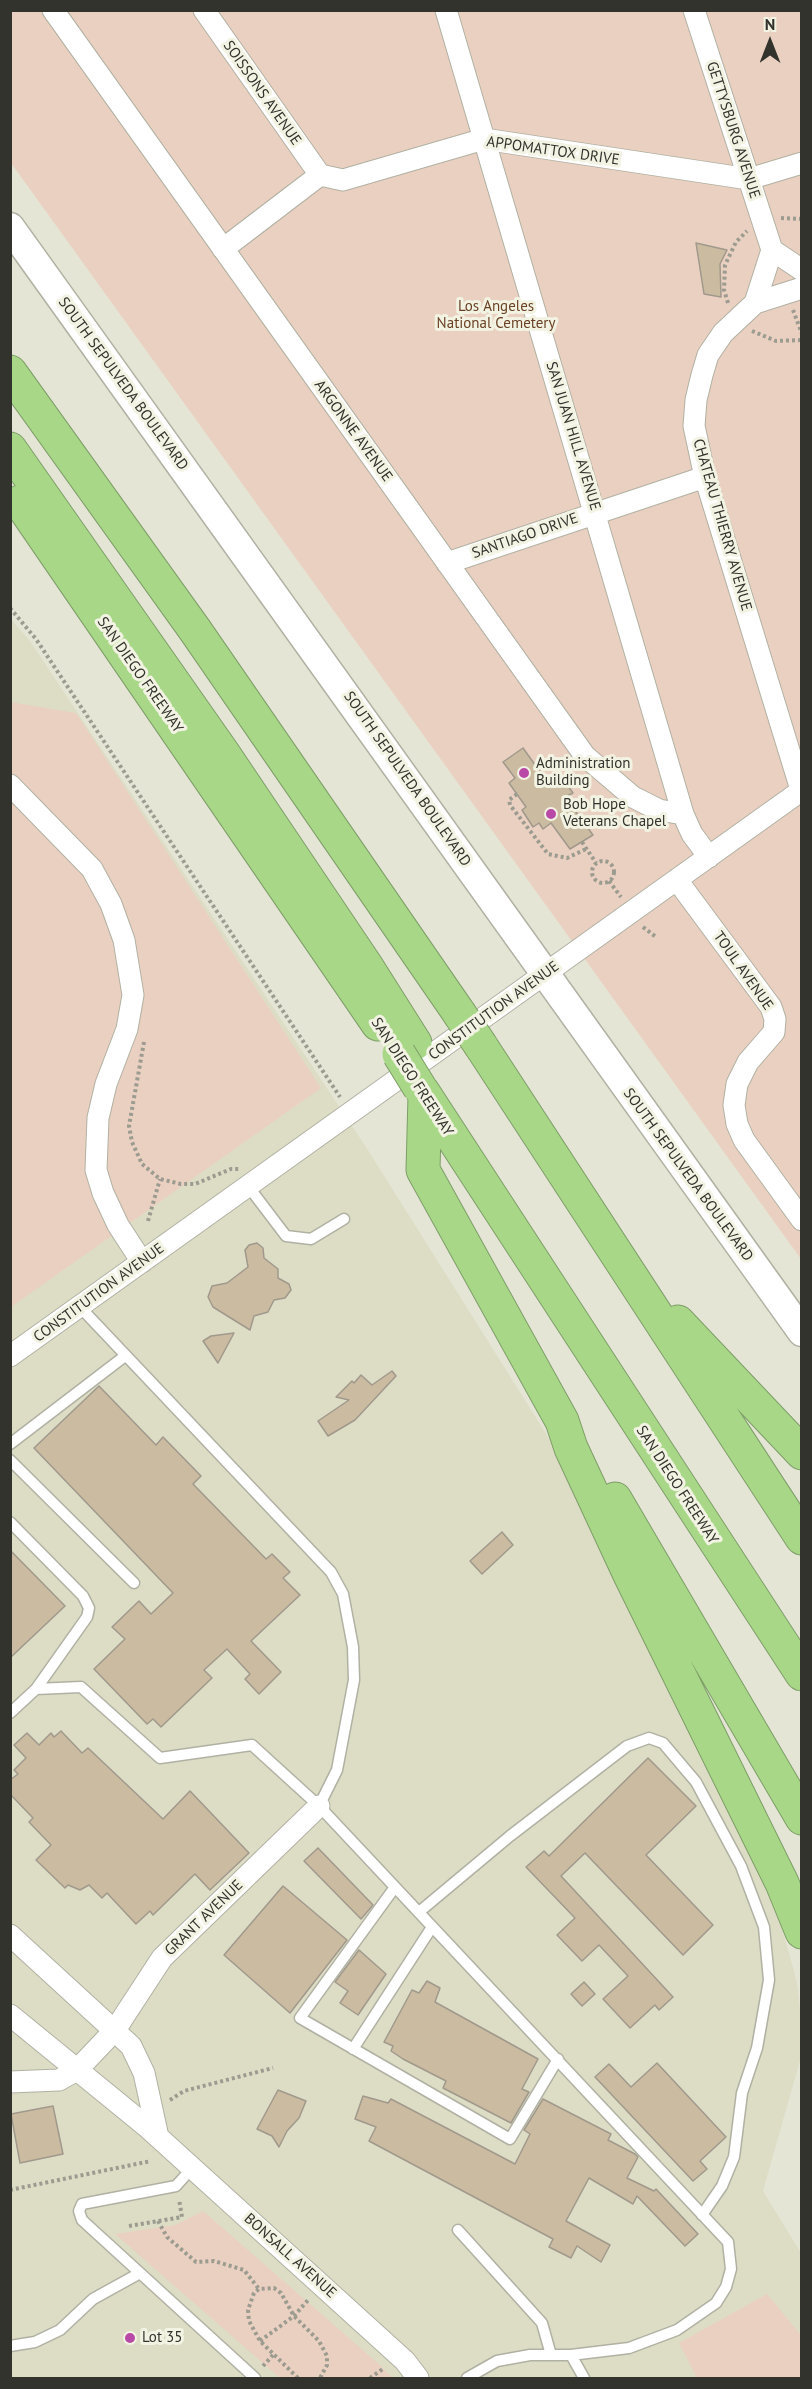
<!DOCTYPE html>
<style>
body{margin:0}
#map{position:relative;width:812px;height:2389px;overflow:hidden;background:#e5e5d6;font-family:"PT Sans",sans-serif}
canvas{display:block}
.frame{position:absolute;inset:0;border:12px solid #33332d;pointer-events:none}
.north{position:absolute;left:740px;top:12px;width:60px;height:60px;-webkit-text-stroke:4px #f2f3e3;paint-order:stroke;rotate:0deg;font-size:16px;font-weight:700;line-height:24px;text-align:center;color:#33332d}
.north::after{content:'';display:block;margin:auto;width:21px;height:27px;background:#33332d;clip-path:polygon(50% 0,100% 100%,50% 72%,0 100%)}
</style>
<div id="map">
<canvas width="812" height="2389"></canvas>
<div class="frame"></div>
<div class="north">N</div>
</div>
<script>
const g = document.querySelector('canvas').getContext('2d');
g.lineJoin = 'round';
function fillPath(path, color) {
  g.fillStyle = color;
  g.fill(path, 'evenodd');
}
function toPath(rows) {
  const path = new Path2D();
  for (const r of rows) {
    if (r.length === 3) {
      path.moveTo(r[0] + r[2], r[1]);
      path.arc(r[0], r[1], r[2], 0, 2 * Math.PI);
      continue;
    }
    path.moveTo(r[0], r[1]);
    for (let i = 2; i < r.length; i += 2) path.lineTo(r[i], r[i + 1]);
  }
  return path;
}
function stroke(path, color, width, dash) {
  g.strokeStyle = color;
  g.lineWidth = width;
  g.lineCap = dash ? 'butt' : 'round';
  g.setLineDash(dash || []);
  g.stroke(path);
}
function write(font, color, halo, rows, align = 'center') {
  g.font = font + ' "PT Sans",sans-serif';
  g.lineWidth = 6;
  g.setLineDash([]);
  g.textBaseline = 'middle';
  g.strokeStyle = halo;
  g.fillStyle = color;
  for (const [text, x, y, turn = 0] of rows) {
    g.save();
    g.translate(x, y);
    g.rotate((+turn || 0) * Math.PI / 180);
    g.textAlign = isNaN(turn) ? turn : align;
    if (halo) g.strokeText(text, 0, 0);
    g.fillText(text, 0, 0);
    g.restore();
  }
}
const built = toPath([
 [10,618,30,641,366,1147,550,1440,753,1853,779,1918,797,1982,801,2019,801,2057,763,2191,801,2253,801,2378,11,2378]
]);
const green = toPath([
 [10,11,801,11,801,1259,11,163],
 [10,702,76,713,321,1088,11,1307],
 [203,2211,380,2365,393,2378,280,2378,115,2234,175,2225],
 [767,2294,801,2335,801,2378,697,2378,679,2343]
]);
const building = toPath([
 [696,243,727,250,720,264,721,297,704,294,696,243],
 [523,748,551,787,563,779,573,793,565,797,593,835,570,849,551,823,543,829,539,823,533,827,522,810,526,807,509,783,515,778,503,762,523,748],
 [257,1243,263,1248,264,1258,278,1269,278,1278,289,1284,291,1290,285,1298,274,1300,268,1312,254,1316,250,1330,213,1307,208,1297,212,1286,227,1283,248,1267,245,1250,249,1245,257,1243],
 [234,1333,218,1363,203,1341,211,1336,234,1333],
 [392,1371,396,1376,355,1420,328,1436,318,1421,349,1400,336,1397,352,1381,354,1383,361,1375,372,1385,392,1371],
 [99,1386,156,1445,163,1437,201,1476,193,1484,266,1559,272,1554,290,1572,283,1578,300,1595,251,1641,281,1672,259,1694,245,1679,250,1674,227,1649,204,1670,212,1678,161,1727,153,1719,147,1724,94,1669,125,1639,112,1627,139,1601,151,1614,173,1593,34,1448,99,1386],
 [502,1532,513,1545,482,1574,470,1561,502,1532],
 [10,1550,65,1606,10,1658,10,1550],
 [61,1731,82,1753,88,1748,163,1819,190,1791,249,1853,210,1890,195,1874,153,1915,150,1911,136,1924,107,1893,102,1898,89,1885,80,1890,68,1885,65,1888,36,1860,51,1845,29,1822,33,1818,10,1794,10,1780,18,1774,14,1770,26,1758,14,1745,27,1733,39,1745,51,1733,54,1737,61,1731],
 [648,1758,696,1806,646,1855,713,1925,683,1955,585,1853,561,1876,673,1997,659,2010,655,2005,630,2028,603,1999,628,1976,599,1945,582,1961,557,1935,575,1918,526,1867,544,1851,549,1856,648,1758],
 [318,1848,373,1905,361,1919,304,1861,318,1848],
 [283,1886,347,1940,290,2013,224,1955,283,1886],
 [359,1950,386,1974,358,2015,340,2003,348,1991,335,1982,359,1950],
 [427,1981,440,1988,435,2002,538,2059,522,2089,529,2092,511,2123,443,2088,446,2081,403,2059,391,2051,393,2046,384,2042,412,1990,419,1993,427,1981],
 [584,1982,595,1994,582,2006,571,1994,584,1982],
 [657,2063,726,2137,700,2161,707,2169,693,2181,595,2077,609,2064,631,2087,657,2063],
 [278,2090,306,2101,299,2118,287,2131,279,2147,272,2136,257,2129,278,2090],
 [363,2096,388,2103,391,2099,515,2164,530,2134,524,2130,543,2099,611,2134,608,2140,635,2154,638,2157,627,2178,654,2191,656,2189,698,2234,685,2246,637,2196,633,2204,589,2178,566,2221,610,2245,601,2262,577,2246,571,2258,549,2247,553,2239,369,2141,376,2127,355,2119,363,2096],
 [53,2106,63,2154,20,2163,11,2114,53,2106]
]);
const path = toPath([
 [781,218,802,219],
 [728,303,724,290,725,265,736,242,747,231],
 [793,310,802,334],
 [752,331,776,341,802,340],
 [10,608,36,639,340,1097],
 [517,794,509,800,510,805,548,854,567,858,586,849],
 [582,842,596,863],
 [603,872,11],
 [609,881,621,897],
 [643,927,656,937],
 [144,1042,129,1126,132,1142,142,1164,160,1179,181,1184,195,1184,231,1169,239,1169],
 [148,1221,160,1179],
 [170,2100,184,2091,273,2068],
 [10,2190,151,2161],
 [158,2221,167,2237,196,2262,214,2261,244,2270,259,2289],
 [129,2226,182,2217,179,2199],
 [260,2341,294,2316,309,2299],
 [263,2366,273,2355],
 [298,2378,260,2341,249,2321,248,2310,254,2293,259,2289,274,2288,281,2293,294,2316,319,2341,327,2356,327,2365,320,2378],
 [370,2378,384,2368]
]);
const lane = toPath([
 [248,1186,286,1236,311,1239,344,1219],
 [80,1307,331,1572,343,1594,353,1647,354,1680,337,1770,319,1806],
 [10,1444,125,1356],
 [10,1460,134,1583],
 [10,1522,83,1596,89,1608,87,1617,36,1689,10,1713],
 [36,1689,81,1687,160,1758,252,1745,319,1806,728,2242,731,2269,726,2287,716,2303,677,2330,629,2348,571,2355,530,2355,497,2361,467,2378],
 [395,1887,300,2018,510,2139,558,2059],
 [419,1912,510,1836,627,1746,649,1738,663,1743,696,1782,741,1866,764,1927,769,1980,757,2048,742,2093,734,2157,722,2186,702,2215],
 [353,2049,432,1927],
 [192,2168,176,2186,82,2204,79,2211,82,2220,255,2378],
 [458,2230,542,2323,551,2355],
 [10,2346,35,2342,60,2330,93,2299,140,2273],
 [571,2355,584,2378]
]);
const street = toPath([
 [53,10,585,756,633,797,659,810,683,814],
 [204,10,320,175],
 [446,10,683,814,692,834,709,857],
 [694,10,772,250,755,303],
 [223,249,320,175,343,180,484,139,749,179,802,163],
 [772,250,802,270],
 [802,288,755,303,723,333,708,355,702,375,696,400,694,426,705,477,802,793],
 [447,563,705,477],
 [10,785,92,869,111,904,124,940,133,995,127,1029,106,1084,98,1118,96,1170,103,1193,118,1225,142,1262],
 [677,880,771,1007,775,1019,774,1032,748,1062,737,1084,734,1105,737,1124,744,1140,802,1220],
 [10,1356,802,790],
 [10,1935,131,2046,144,2073,158,2137],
 [10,2015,146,2126,405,2361,418,2378],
 [10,2082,59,2080,77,2070,115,2030,162,1958,319,1806]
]);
const secondary = toPath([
 [10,227,802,1332]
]);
const highway = toPath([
 [10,372,195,630,459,1013],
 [10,449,223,753,367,967,415,1043],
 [20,502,378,1024],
 [481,1046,802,1538],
 [423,1092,802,1674],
 [425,1096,423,1170,562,1421,571,1448,631,1577,782,1883,802,1932],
 [678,1322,802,1453],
 [615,1499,802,1818]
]);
const highwayBridge = toPath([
 [459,1013,481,1046],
 [399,1054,420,1088]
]);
const markers = [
 [524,773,6,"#b949a6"],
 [551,814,6,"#b949a6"],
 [130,2338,6,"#b949a6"]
];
const streetNames = [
 ["SOISSONS AVENUE",262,93,55],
 ["GETTYSBURG AVENUE",733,130,72],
 ["APPOMATTOX DRIVE",553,151,8],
 ["SOUTH SEPULVEDA BOULEVARD",123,384,54],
 ["ARGONNE AVENUE",353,431,54],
 ["SAN JUAN HILL AVENUE",573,436,73],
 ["CHATEAU THIERRY AVENUE",722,525,74],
 ["SANTIAGO DRIVE",525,536,-19],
 ["SAN DIEGO FREEWAY",140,675,55],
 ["SOUTH SEPULVEDA BOULEVARD",407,779,55],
 ["TOUL AVENUE",743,971,55],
 ["CONSTITUTION AVENUE",494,1011,-36],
 ["SAN DIEGO FREEWAY",412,1077,57],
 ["SOUTH SEPULVEDA BOULEVARD",688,1175,54],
 ["CONSTITUTION AVENUE",99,1293,-36],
 ["SAN DIEGO FREEWAY",677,1485,57],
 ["GRANT AVENUE",204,1918,-44],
 ["BONSALL AVENUE",290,2256,42]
];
const parkNames = [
 ["Los Angeles",496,307],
 ["National Cemetery",496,324]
];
const poiNames = [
 ["Administration",536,764],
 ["Building",536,781],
 ["Bob Hope",563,805],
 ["Veterans Chapel",563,822],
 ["Lot 35",142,2338]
];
fillPath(built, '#ddddc6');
fillPath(green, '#ead0c0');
fillPath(building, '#cbbba1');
stroke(building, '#a0998c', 1.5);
stroke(lane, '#b1b1a3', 13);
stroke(street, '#b1b1a3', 23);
stroke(secondary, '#b1b1a3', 31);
stroke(highway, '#7e9e68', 35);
stroke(path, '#9b9b90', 4, [3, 3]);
stroke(lane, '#fff', 10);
stroke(street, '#fff', 21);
stroke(secondary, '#fff', 28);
stroke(highway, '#a7d787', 33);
stroke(highwayBridge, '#7e9e68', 35, []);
stroke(highwayBridge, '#a7d787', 33);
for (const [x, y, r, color] of markers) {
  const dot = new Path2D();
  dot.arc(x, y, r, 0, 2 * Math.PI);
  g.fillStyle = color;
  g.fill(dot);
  stroke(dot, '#f2f3e3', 2);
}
write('15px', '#33332d', '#f2f3e3', streetNames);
write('15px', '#6a4125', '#f2f3e3', parkNames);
write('15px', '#33332d', '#f2f3e3', poiNames, 'left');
</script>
